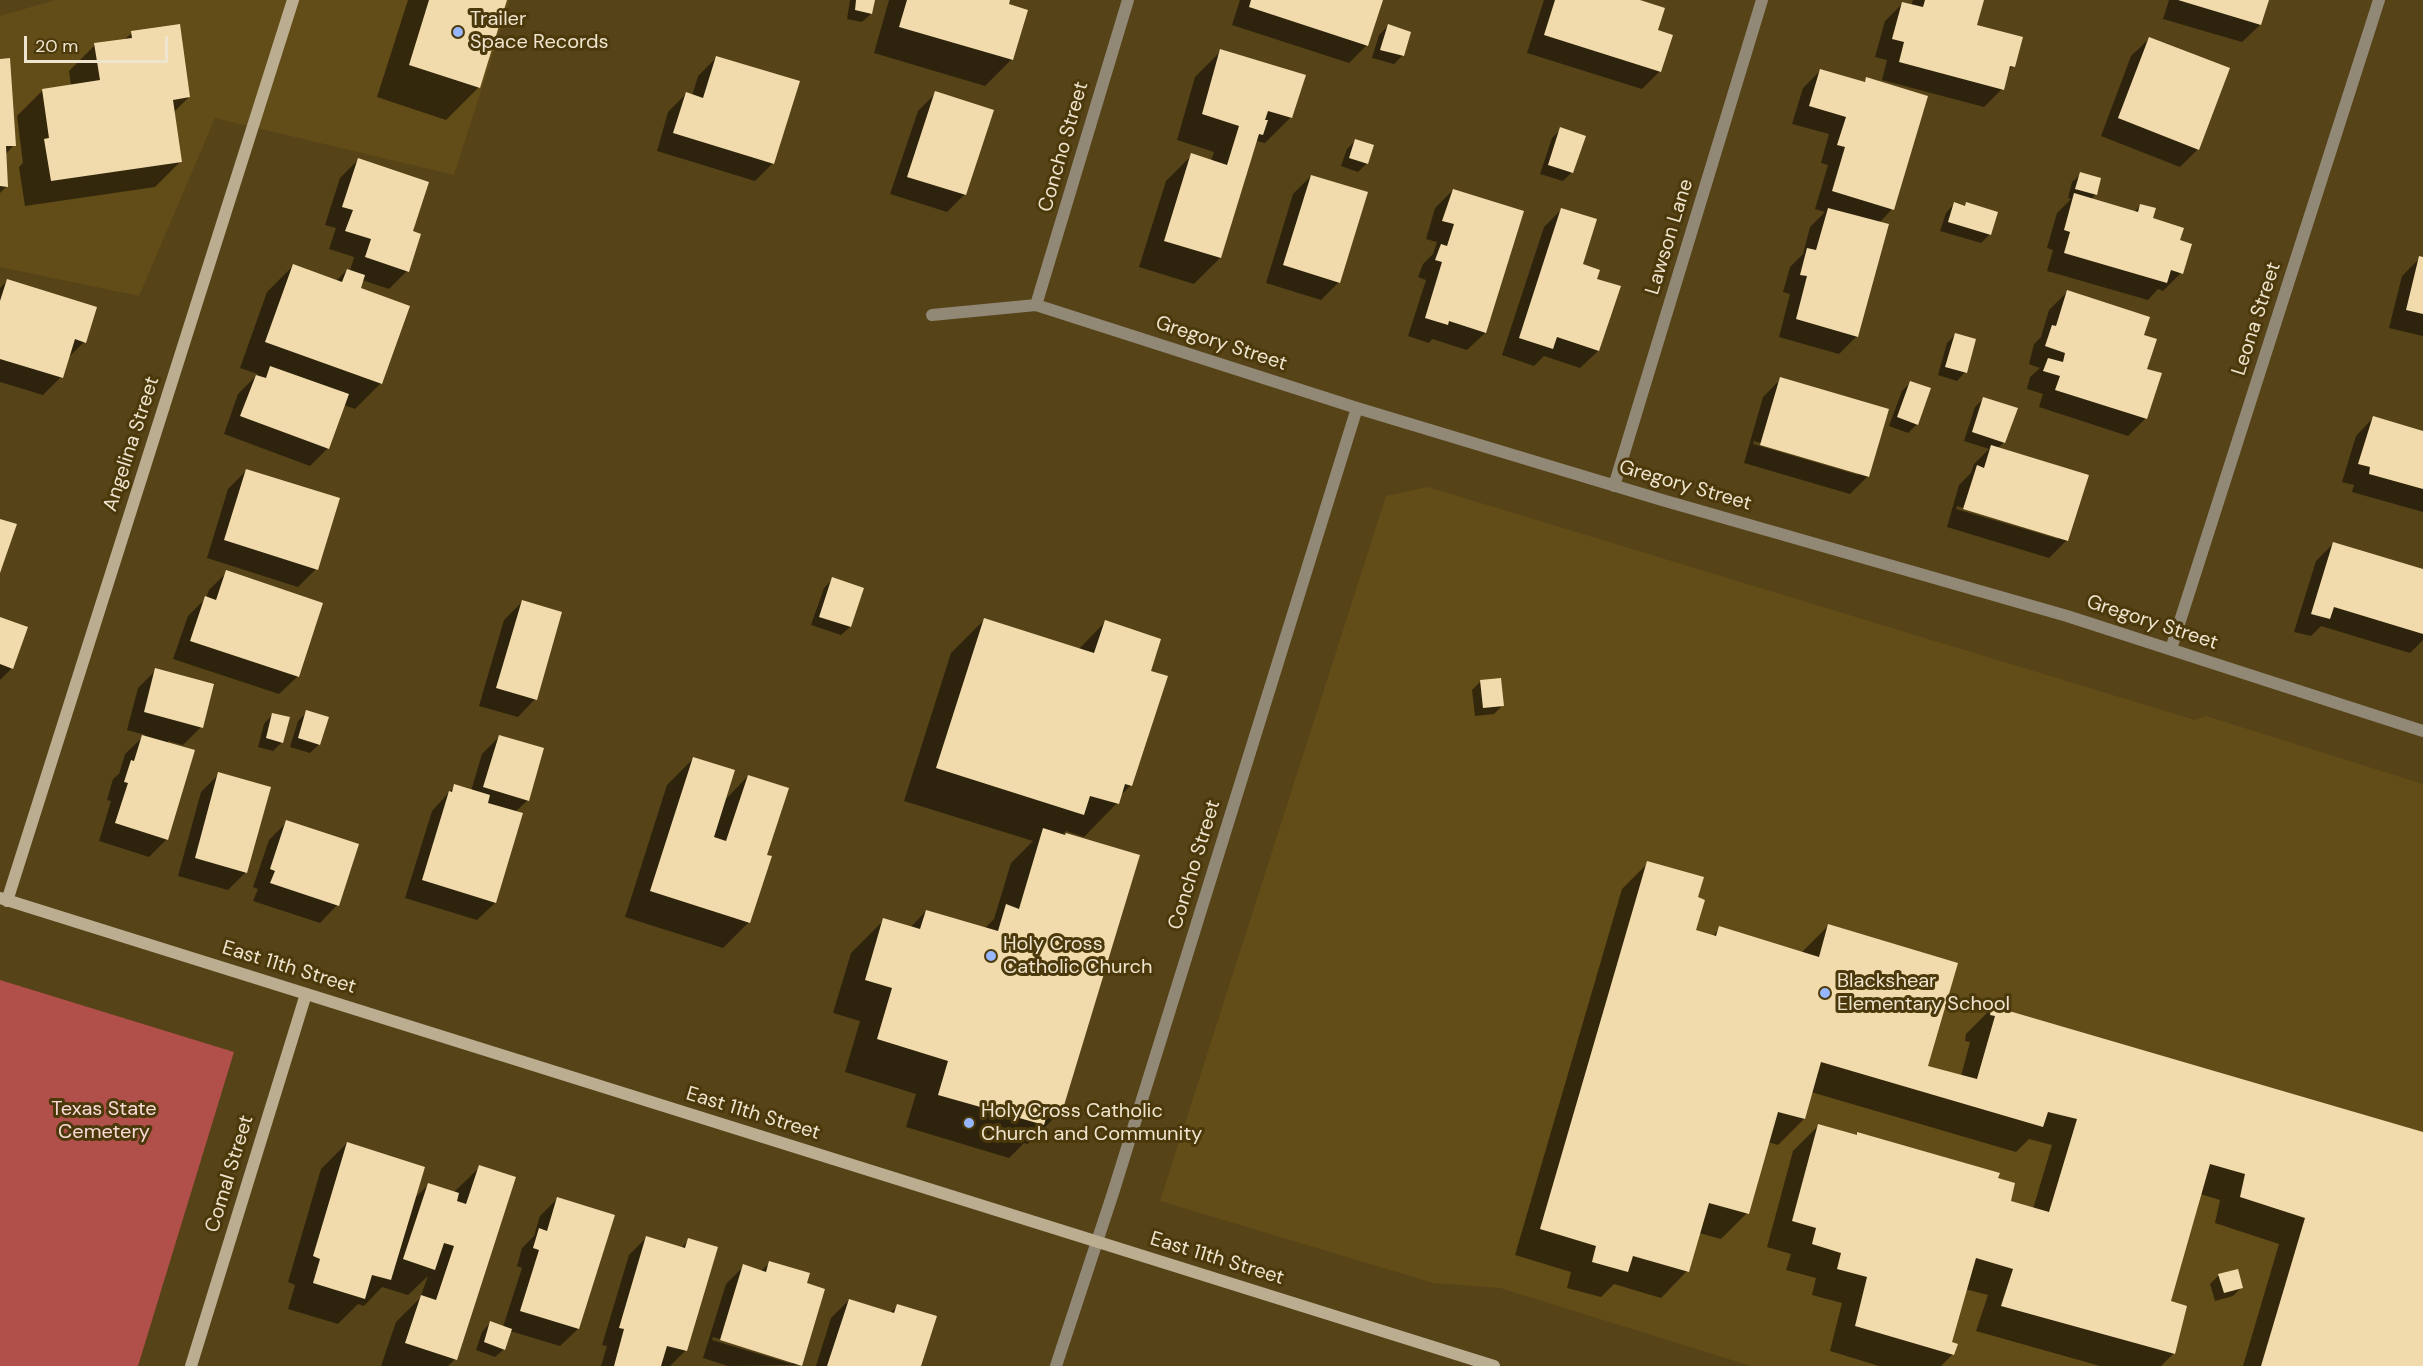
<!DOCTYPE html>
<style>
body{margin:0}
#map{position:relative;width:2423px;height:1366px;overflow:hidden;background:#564318;font-family:"DM Sans",sans-serif}
canvas{display:block}
.scale{position:absolute;left:24px;top:36px;width:144px;height:27px;box-sizing:border-box;border:3px solid #efe4ce;border-top:0;padding-left:8px;font-size:18px;line-height:21px;white-space:nowrap;color:#efe4ce;-webkit-text-stroke:4px #4b390b;paint-order:stroke}
</style>
<div id="map">
<canvas width="2423" height="1366"></canvas>
<div class="scale">20 m</div>
</div>
<script>
const g = document.querySelector('canvas').getContext('2d');
g.lineJoin = 'round';
function fillPath(path, color) {
  g.fillStyle = color;
  g.fill(path, 'evenodd');
}
function toPath(rows) {
  const path = new Path2D();
  for (const r of rows) {
    path.moveTo(r[0], r[1]);
    for (let i = 2; i < r.length; i += 2) path.lineTo(r[i], r[i + 1]);
  }
  return path;
}
function stroke(path, color, width, dash) {
  g.strokeStyle = color;
  g.lineWidth = width;
  g.lineCap = dash ? 'butt' : 'round';
  g.setLineDash(dash || []);
  g.stroke(path);
}
function write(font, color, halo, rows, align = 'center') {
  g.font = font + ' "DM Sans",sans-serif';
  g.lineWidth = 6;
  g.setLineDash([]);
  g.textBaseline = 'middle';
  g.strokeStyle = halo;
  g.fillStyle = color;
  for (const [text, x, y, turn = 0] of rows) {
    g.save();
    g.translate(x, y);
    g.rotate((+turn || 0) * Math.PI / 180);
    g.textAlign = isNaN(turn) ? turn : align;
    if (halo) g.strokeText(text, 0, 0);
    g.fillText(text, 0, 0);
    g.restore();
  }
}
const built = toPath([
 [55,0,510,0,454,175,215,118,139,296,0,267,0,16],
 [1428,487,2195,720,2206,716,2423,784,2423,1366,1751,1366,1500,1288,1433,1283,1160,1201,1386,496]
]);
const green = toPath([
 [0,980,234,1052,138,1366,0,1366]
]);
const shadow = toPath([
 [408,0,506,0,479,87,446,120,377,97],
 [850,0,874,0,871,14,862,22,847,19],
 [889,0,1008,0,1007,5,1026,11,1011,60,985,86,874,53],
 [1240,0,1381,0,1367,45,1349,63,1232,25],
 [1544,0,1634,0,1656,31,1660,71,1642,89,1527,53],
 [1913,0,1982,0,1975,27,2013,66,2006,73,2002,89,1984,107,1882,80,1887,60,1875,57,1885,21,1903,3,1911,6],
 [2169,0,2267,0,2260,25,2242,42,2163,19],
 [1388,26,1409,33,1402,56,1394,64,1372,58,1379,35],
 [132,33,189,97,174,112,181,161,155,187,25,206,19,167,23,163,17,116,43,90,71,86,69,71,95,45,124,40],
 [2149,39,2198,149,2180,167,2101,136,2131,56],
 [1221,51,1291,117,1265,143,1256,141,1220,258,1194,284,1139,267,1166,181,1192,155,1211,161,1214,152,1177,140,1195,77],
 [716,58,773,163,755,181,657,151,668,112,686,94,692,96,698,76],
 [0,60,14,145,5,155,7,186,0,193],
 [1821,70,1863,83,1867,79,1892,209,1879,223,1857,336,1839,354,1779,337,1790,294,1783,292,1790,267,1803,254,1810,227,1825,212,1815,209,1828,165,1821,163,1829,134,1792,124,1803,88],
 [936,93,965,194,947,212,890,194,918,111],
 [1561,129,1572,172,1563,181,1540,174,1552,138],
 [1355,141,1367,163,1358,172,1341,166,1347,149],
 [358,160,411,232,407,271,389,289,362,280,359,289,381,383,355,409,344,405,328,448,310,466,224,434,238,394,258,374,240,368,267,292,293,266,336,281,347,270,350,271,354,257,329,249,336,228,325,225,340,178],
 [2081,174,2100,179,2095,195,2090,200,2134,212,2140,206,2152,219,2178,241,2181,273,2163,291,2158,289,2148,300,2047,271,2053,250,2047,248,2057,213,2071,199,2068,198,2072,182],
 [1311,176,1339,282,1321,300,1266,283,1293,194],
 [1453,190,1485,333,1467,350,1432,339,1429,343,1408,336,1426,280,1418,277,1423,264,1433,254,1437,242,1426,239,1435,208],
 [1954,204,1963,207,1967,204,1990,234,1981,243,1940,231,1946,213],
 [1561,210,1581,265,1595,280,1598,351,1580,368,1544,356,1534,366,1502,355,1544,227],
 [2420,258,2423,259,2423,336,2389,328,2402,276],
 [7,281,84,342,67,359,61,377,43,395,0,382,0,288],
 [2067,292,2142,336,2146,418,2128,436,2039,407,2043,394,2027,389,2030,377,2040,368,2029,364,2034,344,2041,337,2049,310],
 [1955,335,1965,372,1957,381,1938,375,1947,343],
 [1781,379,1868,476,1850,494,1744,463,1763,397],
 [1754,441,1858,472,1858,475,1753,444],
 [1910,383,1917,424,1908,433,1889,426,1902,391],
 [1984,398,2004,442,1998,448,2067,540,2049,558,1947,527,1959,485,1971,473,1974,464,1989,449,1964,441,1975,407],
 [1957,506,2058,536,2058,539,1956,509],
 [2373,418,2423,432,2423,512,2352,492,2354,485,2342,482,2356,436],
 [246,471,316,569,298,587,207,558,228,489],
 [2334,543,2423,571,2423,640,2410,653,2321,626,2311,636,2294,632,2316,561],
 [227,572,321,604,297,677,279,694,173,659,188,616,206,598,209,590],
 [833,579,850,627,841,635,811,625,824,588],
 [522,602,535,699,518,717,479,706,504,620],
 [0,619,12,668,0,680],
 [984,620,1078,650,1105,622,1149,672,1131,785,1120,796,1117,803,1084,837,1066,831,1063,834,1138,856,1061,1111,1028,1144,1024,1143,1009,1158,906,1127,916,1094,845,1072,860,1021,833,1013,851,953,884,920,910,928,926,911,984,929,994,919,1011,863,1033,841,904,801,951,653],
 [156,670,201,727,183,745,168,741,167,839,149,857,99,841,111,801,107,800,113,779,119,774,125,754,145,735,127,730,138,688],
 [1480,682,1503,705,1494,714,1475,716,1472,690],
 [307,712,319,744,310,753,290,747,298,721],
 [272,715,282,742,273,751,258,747,264,724],
 [499,737,528,800,515,812,495,903,477,920,405,898,432,811,455,786,471,791,482,754],
 [693,759,724,801,748,776,765,856,749,922,723,948,625,917,667,785],
 [219,774,246,872,228,890,178,876,201,792],
 [287,822,337,905,320,923,253,901,258,889,253,887,269,840],
 [1648,863,1696,898,1694,931,1712,937,1720,928,1802,952,1828,926,1927,1067,1961,1076,1970,1042,1965,1041,1966,1034,1992,1008,2423,1134,2423,1366,2243,1366,2279,1244,2215,1223,2220,1200,2200,1194,2169,1302,2174,1353,2161,1366,2100,1366,1976,1331,1988,1295,1965,1289,1950,1343,1953,1354,1941,1366,1879,1366,1830,1351,1842,1303,1812,1295,1816,1278,1786,1270,1791,1254,1767,1247,1793,1151,1819,1125,1856,1136,1858,1134,1996,1179,2009,1202,2033,1209,2052,1145,2029,1139,2016,1152,1811,1092,1804,1119,1778,1145,1768,1142,1747,1213,1721,1239,1699,1233,1687,1271,1661,1298,1614,1284,1601,1297,1567,1288,1571,1272,1515,1255,1622,889],
 [347,1143,413,1200,428,1185,453,1193,480,1167,455,1359,448,1366,381,1366,396,1322,420,1298,428,1276,408,1295,382,1287,364,1306,358,1304,338,1324,288,1309,295,1285,288,1282,321,1169],
 [558,1198,578,1329,560,1346,510,1331,504,1349,495,1357,476,1350,482,1332,490,1323,503,1327,522,1268,517,1266,522,1248,534,1236,540,1216],
 [646,1238,681,1248,689,1240,686,1350,670,1366,601,1366,607,1346,602,1345,629,1255],
 [770,1263,805,1284,801,1365,728,1366,703,1358,726,1284,744,1266,761,1271],
 [713,1337,792,1361,792,1364,712,1340],
 [2219,1275,2242,1287,2233,1296,2215,1301,2210,1284],
 [849,1300,890,1313,898,1306,919,1366,816,1366,831,1318]
]);
const building = toPath([
 [429,0,507,0,480,88,409,65],
 [856,0,875,0,872,14,855,10],
 [907,0,1010,0,1009,4,1028,10,1013,60,899,27],
 [1251,0,1383,0,1368,46,1249,7],
 [1555,0,1640,0,1665,8,1658,30,1673,35,1661,72,1544,35],
 [1925,0,1984,0,1977,25,2023,37,2015,67,2010,66,2004,90,1899,62,1904,42,1892,39,1902,2,1923,7],
 [2178,0,2269,0,2261,25],
 [180,24,190,97,173,100,182,162,51,181,44,139,49,138,42,89,100,80,94,43,132,38,131,31],
 [1388,24,1411,32,1404,56,1380,50],
 [2149,37,2230,68,2199,150,2118,118],
 [1220,49,1306,75,1292,118,1268,111,1265,120,1268,120,1263,135,1259,134,1221,258,1164,241,1191,153,1227,165,1239,126,1202,114],
 [716,56,800,81,774,164,673,133,686,92,703,98],
 [10,58,16,146,6,146,8,187,0,186,0,59],
 [1820,69,1865,82,1866,77,1928,96,1894,210,1832,191,1845,147,1837,145,1846,117,1809,106],
 [935,91,994,110,966,195,907,177],
 [1560,127,1586,136,1573,173,1548,165],
 [1355,139,1374,145,1368,164,1349,158],
 [358,158,429,182,413,231,421,234,409,272,365,257,371,239,345,231,353,210,342,207],
 [2080,172,2101,178,2097,195,2075,189],
 [1311,175,1368,192,1340,283,1283,265],
 [1453,189,1524,211,1486,333,1449,321,1448,325,1425,318,1442,262,1435,260,1441,244,1447,246,1454,224,1442,221],
 [2074,193,2138,212,2140,204,2156,208,2153,218,2184,228,2180,240,2192,244,2183,274,2171,270,2167,283,2064,253,2070,232,2064,230],
 [1954,202,1965,206,1966,202,1998,212,1991,235,1948,222],
 [1561,208,1597,219,1583,264,1600,270,1597,279,1621,286,1599,351,1557,337,1553,349,1519,338],
 [1828,208,1889,224,1858,337,1796,319,1807,276,1800,275,1807,248,1816,250],
 [2419,256,2423,257,2423,314,2406,310],
 [293,264,342,282,347,269,365,275,361,288,410,306,382,384,265,342],
 [7,279,97,307,86,343,75,339,63,378,0,359,0,301],
 [2067,290,2150,317,2144,335,2157,339,2147,369,2162,373,2147,419,2055,390,2060,376,2043,371,2048,358,2063,362,2065,353,2045,346,2052,325,2056,326],
 [1955,333,1976,339,1967,373,1945,367],
 [270,366,349,394,329,449,240,416,256,375,266,378],
 [1780,377,1889,409,1869,477,1760,445],
 [1910,381,1931,388,1918,425,1897,417],
 [1983,397,2018,408,2005,443,1972,432],
 [2373,416,2423,431,2423,489,2369,474,2370,467,2358,464],
 [1991,445,2089,475,2068,541,1963,509,1977,465,1984,468],
 [246,469,340,498,318,570,224,540],
 [0,519,17,524,0,573],
 [2333,542,2423,569,2423,634,2334,607,2330,619,2311,614],
 [226,570,323,603,299,677,190,641,205,596,216,600],
 [832,577,864,588,851,627,819,617],
 [522,600,562,612,537,700,496,688],
 [0,617,28,627,13,669,0,664],
 [984,618,1094,653,1105,620,1161,639,1151,671,1168,676,1132,786,1125,784,1119,804,1090,796,1084,815,936,768],
 [155,668,214,684,203,728,144,712],
 [1501,678,1504,706,1483,708,1480,680],
 [306,710,329,717,320,745,298,738],
 [272,713,290,717,283,743,266,738],
 [142,735,195,750,168,840,115,823,128,783,124,782,131,760,134,761],
 [499,735,544,748,529,801,483,787],
 [693,757,735,770,714,837,726,841,748,775,789,788,767,855,772,856,750,923,650,891],
 [218,772,271,787,247,873,195,858],
 [454,784,490,795,488,803,523,813,496,903,422,880,449,791,452,792],
 [286,820,359,844,339,906,270,883,275,871,270,869],
 [1043,828,1065,835,1066,833,1140,855,1062,1112,1049,1108,1044,1125,938,1095,948,1061,877,1039,892,988,865,980,883,918,920,929,926,910,998,931,1006,904,1019,909],
 [1647,861,1704,877,1698,897,1705,900,1696,930,1716,936,1719,926,1819,957,1828,924,1958,963,1928,1066,1977,1079,1995,1016,1990,1015,1992,1006,2423,1132,2423,1366,2261,1366,2305,1218,2240,1197,2245,1174,2210,1164,2171,1301,2187,1306,2175,1354,2001,1306,2013,1269,1976,1258,1952,1342,1958,1344,1954,1355,1855,1326,1867,1277,1837,1269,1841,1253,1812,1244,1816,1228,1792,1221,1818,1124,1857,1135,1857,1132,2000,1173,1998,1178,2015,1183,2011,1201,2049,1212,2077,1119,2048,1112,2043,1127,1821,1062,1805,1119,1778,1112,1749,1214,1709,1203,1689,1272,1633,1256,1628,1272,1592,1262,1596,1246,1540,1229],
 [347,1142,425,1167,391,1280,372,1275,365,1299,313,1283,320,1259,313,1256],
 [479,1165,516,1177,457,1360,405,1343,421,1295,436,1300,454,1246,444,1243,435,1270,403,1259,428,1183,459,1193,457,1201,466,1204],
 [557,1197,615,1215,579,1329,520,1311,539,1250,533,1248,539,1228,547,1231],
 [646,1236,685,1248,688,1238,718,1247,687,1351,667,1346,661,1366,614,1366,624,1329,619,1328],
 [769,1261,810,1273,807,1283,825,1289,802,1366,720,1340,743,1264,766,1272],
 [2238,1269,2243,1288,2224,1293,2218,1274],
 [849,1299,894,1313,897,1304,937,1316,921,1366,827,1366],
 [490,1321,512,1329,505,1350,484,1342]
]);
const street = toPath([
 [1036,305,1128,0],
 [932,315,1036,305,1357,408,1662,500,2067,616,2423,731],
 [1614,486,1762,0],
 [2171,649,2379,0],
 [1056,1366,1113,1193,1357,408]
]);
const secondary = toPath([
 [0,898,1494,1366],
 [7,901,293,0],
 [191,1366,306,994]
]);
const markers = [
 [458,32,6,"#96b6fd"],
 [991,956,6,"#96b6fd"],
 [1825,993,6,"#96b6fd"],
 [969,1123,6,"#96b6fd"]
];
const poiNames = [
 ["Trailer",470,20],
 ["Space Records",470,43],
 ["Holy Cross",1003,945],
 ["Catholic Church",1003,968],
 ["Blackshear",1837,982],
 ["Elementary School",1837,1005],
 ["Holy Cross Catholic",981,1112],
 ["Church and Community",981,1135]
];
const streetNames = [
 ["Concho Street",1064,147,-74],
 ["Lawson Lane",1670,237,-73],
 ["Leona Street",2257,319,-72],
 ["Gregory Street",1221,344,18],
 ["Angelina Street",132,444,-72],
 ["Gregory Street",1685,486,16],
 ["Gregory Street",2152,623,18],
 ["Concho Street",1195,865,-73],
 ["East 11th Street",289,968,17],
 ["East 11th Street",753,1114,17],
 ["Comal Street",230,1174,-73],
 ["East 11th Street",1217,1259,17]
];
const parkNames = [
 ["Texas State",104,1110],
 ["Cemetery",104,1133]
];
fillPath(built, '#624c17');
fillPath(green, '#b1504a');
fillPath(shadow, '#0007');
fillPath(building, '#f1dbac');
stroke(street, '#918875', 12);
stroke(secondary, '#bbad8f', 12);
for (const [x, y, r, color] of markers) {
  const dot = new Path2D();
  dot.arc(x, y, r, 0, 2 * Math.PI);
  g.fillStyle = color;
  g.fill(dot);
  stroke(dot, '#4b390b', 2);
}
write('20px', '#efe4ce', '#4b390b', poiNames, 'left');
write('20px', '#efe4ce', '#4b390b', streetNames);
write('20px', '#fadad7', '#4b390b', parkNames);
</script>
